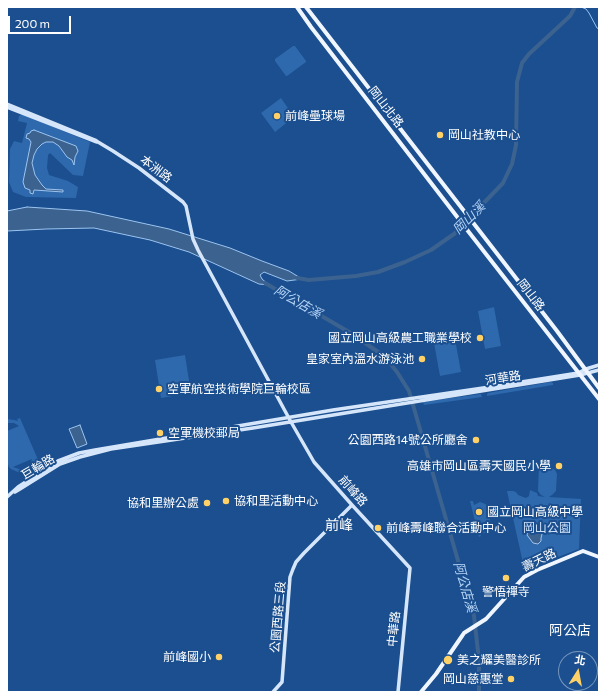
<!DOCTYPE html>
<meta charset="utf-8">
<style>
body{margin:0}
#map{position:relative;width:606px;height:699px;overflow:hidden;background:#1b4f8f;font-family:Commissioner,"Noto Sans TC",sans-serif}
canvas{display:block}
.frame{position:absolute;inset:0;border:8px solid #fff;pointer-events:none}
.north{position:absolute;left:558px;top:651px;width:40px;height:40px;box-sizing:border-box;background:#1b4f8f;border:1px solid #7695bc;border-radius:50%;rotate:11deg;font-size:11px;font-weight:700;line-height:16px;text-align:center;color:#fff}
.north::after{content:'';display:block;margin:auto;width:14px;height:18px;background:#ffd166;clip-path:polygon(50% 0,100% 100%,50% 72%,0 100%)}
.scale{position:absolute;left:8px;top:16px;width:63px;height:18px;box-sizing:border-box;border:2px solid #fff;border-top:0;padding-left:5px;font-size:12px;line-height:14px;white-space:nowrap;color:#fff;-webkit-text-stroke:3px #1b4f8f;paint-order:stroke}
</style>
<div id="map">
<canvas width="606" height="699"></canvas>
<div class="frame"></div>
<div class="north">北</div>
<div class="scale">200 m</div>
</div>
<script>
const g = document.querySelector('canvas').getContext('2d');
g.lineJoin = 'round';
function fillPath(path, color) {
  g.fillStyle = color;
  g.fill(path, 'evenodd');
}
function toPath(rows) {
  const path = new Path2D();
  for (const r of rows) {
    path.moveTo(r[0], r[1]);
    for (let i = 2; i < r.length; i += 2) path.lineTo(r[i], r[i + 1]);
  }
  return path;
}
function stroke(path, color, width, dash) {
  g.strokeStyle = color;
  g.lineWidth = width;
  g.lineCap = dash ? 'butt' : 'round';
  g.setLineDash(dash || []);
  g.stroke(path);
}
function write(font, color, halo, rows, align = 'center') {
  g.font = font + ' Commissioner,"Noto Sans TC",sans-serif';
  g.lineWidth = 4;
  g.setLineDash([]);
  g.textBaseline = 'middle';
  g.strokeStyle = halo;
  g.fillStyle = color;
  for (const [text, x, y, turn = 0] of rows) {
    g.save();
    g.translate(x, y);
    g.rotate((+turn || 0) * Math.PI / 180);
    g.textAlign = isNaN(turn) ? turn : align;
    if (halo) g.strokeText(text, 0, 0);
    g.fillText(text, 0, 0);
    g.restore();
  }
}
const green = toPath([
 [293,46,295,46,306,61,306,62,287,76,286,76,275,61,275,59],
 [281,98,290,111,290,120,275,132,261,113],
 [22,114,90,142,83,176,73,175,50,153,48,155,47,168,49,175,68,181,78,187,76,198,26,197,13,192,9,182,10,149,14,141,22,143,27,123,18,121,19,116],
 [494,307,501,346,485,349,478,311],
 [455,339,461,372,440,376,434,343],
 [185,355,191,393,161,398,155,360],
 [550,382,553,383,553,385,487,396,487,394,488,393],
 [480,394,481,394,482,397,424,405,423,402],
 [20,418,39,462,36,464,35,462,33,466,29,471,26,472,20,473,11,469,9,467,7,462,7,431,19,426,14,423,7,423,7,419,14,420,18,421,17,419],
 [32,459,30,465,28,468,26,469,19,469,13,467],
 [539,463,542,463,542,469,547,467,551,468,555,470,557,474,556,491,552,495,549,497,581,499,579,549,534,566,525,572,507,491,513,491,516,492,518,495,526,498,529,496,530,490,537,493,538,496,545,497,541,495,538,491],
 [470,501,473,501,474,505,480,502,483,503,487,505,491,525,490,529,485,533,480,532,481,536,479,537]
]);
const water = toPath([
 [34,130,76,146,78,151,75,157,74,165,72,160,67,157,59,146,53,142,46,142,42,144,37,149,34,155,32,163,35,175,42,185,46,189,63,190,63,192,34,190,33,194,30,193,30,190,25,188,23,182,31,142,29,139,26,138,27,134,30,133,31,131,34,130],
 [27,207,87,211,169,229,230,248,262,261,289,271,302,279,287,281,264,272,260,275,262,279,269,285,259,284,189,252,150,240,94,228,46,229,7,231,7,211,27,207],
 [80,425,87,444,77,448,69,429,80,425],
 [531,524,538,526,542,532,542,534,541,538,541,541,538,544,533,543,527,535,528,529,531,524]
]);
const stream = toPath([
 [581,7,586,9,589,13,597,28,599,29]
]);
const river = toPath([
 [297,278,309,280,356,276,378,272,405,262,431,250,454,234,503,183,512,164,516,145,517,82,522,63,529,54,570,16,575,7],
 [265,283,349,332,384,356,397,372,409,391,474,616,479,660,479,692]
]);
const secondary = toPath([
 [7,104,95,140,98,142,113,151,139,168,183,202,186,206,193,239,198,250,291,422,314,462,352,505,410,568,398,692],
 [7,107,97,142],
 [15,492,20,489,60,464,80,457,111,449,253,428,580,375,599,370],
 [7,497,18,487,58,461,79,453,95,450,333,410,483,388,553,377,578,373,586,369,599,365],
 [273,692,282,682,290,577,293,569,296,562,304,553,352,505]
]);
const primary = toPath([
 [297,7,311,27,468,231,599,399],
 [306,7,557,331,599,388],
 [421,692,436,674,462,636,464,633,486,619,524,577,537,570,583,551,599,557]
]);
const markers = [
 [277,116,4,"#ffd166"],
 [440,135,4,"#ffd166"],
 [480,338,4,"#ffd166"],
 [422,359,4,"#ffd166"],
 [159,389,4,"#ffd166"],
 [160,433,4,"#ffd166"],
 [476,440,4,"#ffd166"],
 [559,466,4,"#ffd166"],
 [226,501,4,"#ffd166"],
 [207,503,4,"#ffd166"],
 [479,512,4,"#ffd166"],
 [378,528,4,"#ffd166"],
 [506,578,4,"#ffd166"],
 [219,657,4,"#ffd166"],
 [448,660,5,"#ffd166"],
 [511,679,4,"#ffd166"]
];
const streetNames = [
 ["岡山北路",386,107,52],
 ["本洲路",156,169,37],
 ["岡山路",531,295,52],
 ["河華路",503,378,-9],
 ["巨輪路",38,467,-31],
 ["前峰路",353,491,48],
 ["壽天路",539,560,-26],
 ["公園西路三段",278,617,-85],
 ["中華路",394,629,-84]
];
const poiNames = [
 ["前峰壘球場",285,116],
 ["岡山社教中心",448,135],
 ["國立岡山高級農工職業學校",472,338,"right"],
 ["皇家室內溫水游泳池",414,359,"right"],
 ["空軍航空技術學院巨輪校區",167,389],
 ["空軍機校郵局",168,433],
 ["公園西路14號公所廳舍",468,440,"right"],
 ["高雄市岡山區壽天國民小學",551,466,"right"],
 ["協和里活動中心",234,501],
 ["協和里辦公處",199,503,"right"],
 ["國立岡山高級中學",487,512],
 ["前峰壽峰聯合活動中心",386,528],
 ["警悟禪寺",506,592,"center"],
 ["前峰國小",211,657,"right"],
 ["美之耀美醫診所",457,660],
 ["岡山慈惠堂",503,679,"right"]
];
const parkNames = [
 ["岡山公園",547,528]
];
const waterNames = [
 ["岡山溪",469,218,-45],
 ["阿公店溪",298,302,30],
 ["阿公店溪",465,587,74]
];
const quarterNames = [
 ["前峰",339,525],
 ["阿公店",570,630]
];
fillPath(green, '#2e69ad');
fillPath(water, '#3c6290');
stroke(water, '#9cc4f0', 1);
stroke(stream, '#9cc4f0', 1);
stroke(river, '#3c6290', 4);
stroke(secondary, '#d6e6fa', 3.5);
stroke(primary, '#f0f6ff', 4);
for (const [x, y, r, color] of markers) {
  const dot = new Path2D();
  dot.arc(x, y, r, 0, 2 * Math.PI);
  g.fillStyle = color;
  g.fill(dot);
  stroke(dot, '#1b4f8f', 1.5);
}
write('12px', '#fff', '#1b4f8f', streetNames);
write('12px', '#fff', '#1b4f8f', poiNames, 'left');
write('12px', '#cfe3fa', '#1b4f8f', parkNames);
write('italic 13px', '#b5d3f5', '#1b4f8f', waterNames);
write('14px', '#fff', '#1b4f8f', quarterNames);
</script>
